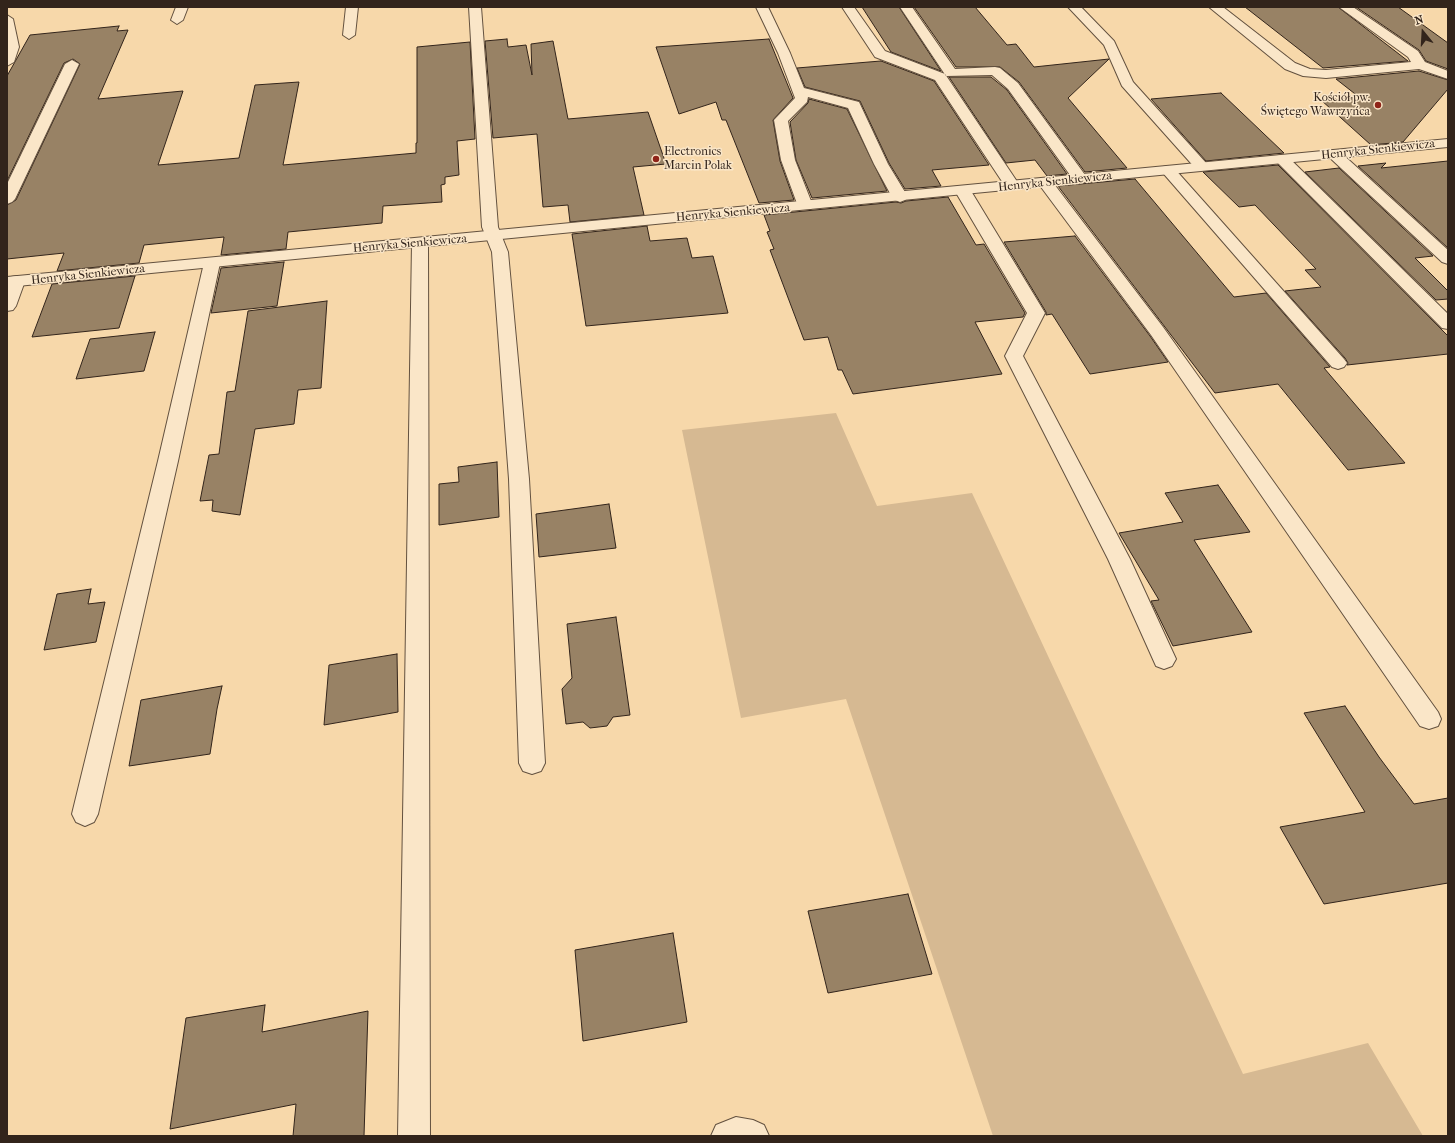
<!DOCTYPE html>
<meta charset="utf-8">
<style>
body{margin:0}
#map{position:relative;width:1455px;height:1143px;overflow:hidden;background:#f7d8aa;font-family:"IM FELL French Canon",serif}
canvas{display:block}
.frame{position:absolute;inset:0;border:8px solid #32241b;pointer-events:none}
.north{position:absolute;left:1403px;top:12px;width:40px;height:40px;-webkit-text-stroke:3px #fae6c8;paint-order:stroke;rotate:342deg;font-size:11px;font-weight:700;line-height:16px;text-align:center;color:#32241b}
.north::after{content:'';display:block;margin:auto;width:14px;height:18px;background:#32241b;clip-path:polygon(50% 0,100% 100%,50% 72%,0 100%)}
</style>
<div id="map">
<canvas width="1455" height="1143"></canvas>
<div class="frame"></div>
<div class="north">N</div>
</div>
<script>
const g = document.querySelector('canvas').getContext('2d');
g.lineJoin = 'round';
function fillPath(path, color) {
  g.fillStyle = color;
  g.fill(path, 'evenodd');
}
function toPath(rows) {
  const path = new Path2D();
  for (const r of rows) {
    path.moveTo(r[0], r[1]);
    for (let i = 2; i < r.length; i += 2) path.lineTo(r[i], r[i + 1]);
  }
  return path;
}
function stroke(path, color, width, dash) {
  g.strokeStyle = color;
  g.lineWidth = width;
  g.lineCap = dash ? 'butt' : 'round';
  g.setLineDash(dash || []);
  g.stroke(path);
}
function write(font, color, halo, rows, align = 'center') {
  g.font = font + ' "IM FELL French Canon",serif';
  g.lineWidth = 3;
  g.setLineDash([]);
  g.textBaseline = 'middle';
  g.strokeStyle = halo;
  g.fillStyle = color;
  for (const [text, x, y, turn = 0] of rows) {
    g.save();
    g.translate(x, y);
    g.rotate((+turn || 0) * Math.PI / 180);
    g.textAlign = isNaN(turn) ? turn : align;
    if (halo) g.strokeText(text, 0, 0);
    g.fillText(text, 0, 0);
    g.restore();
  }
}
const green = toPath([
 [836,413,877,506,972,493,1243,1074,1368,1043,1423,1136,993,1136,846,699,741,718,682,430]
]);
const building = toPath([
 [862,7,899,7,941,71,891,52,862,7],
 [914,7,975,7,1007,45,1016,44,1034,67,1109,59,1068,98,1127,168,1085,172,1019,82,1000,67,956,67,914,7],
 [1245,7,1338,7,1408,61,1323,68,1245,7],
 [1356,7,1398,7,1448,43,1448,69,1426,61,1419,50,1356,7],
 [119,26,117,31,128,30,98,99,183,91,158,165,239,158,255,85,299,82,283,165,416,153,416,143,417,143,417,47,470,42,475,139,457,141,459,175,445,177,445,184,441,185,442,202,383,206,382,223,288,232,286,249,221,255,224,237,144,245,139,263,57,271,64,253,7,259,7,205,16,200,80,64,73,59,64,63,7,181,7,76,30,35,119,26],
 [507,39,508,47,526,45,532,75,531,44,553,41,568,119,648,112,666,164,633,167,644,215,570,222,568,205,543,207,537,134,493,138,485,41,507,39],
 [769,39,793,98,773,120,780,161,794,200,759,203,726,120,722,120,716,102,679,114,656,47,769,39],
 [881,61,934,81,989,165,932,170,941,186,905,189,889,163,860,101,805,87,797,68,881,61],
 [1419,71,1448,80,1448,89,1403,142,1371,145,1321,100,1359,97,1336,79,1419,71],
 [949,77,991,77,1007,90,1067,174,1047,176,1035,160,1006,163,949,77],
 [1221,93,1241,112,1284,153,1206,161,1151,99,1221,93],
 [809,99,847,109,887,191,812,198,796,160,790,122,808,103,809,99],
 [1448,161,1448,248,1358,166,1386,163,1381,168,1448,161],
 [1278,165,1448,336,1448,354,1347,365,1348,363,1345,358,1285,291,1321,287,1305,270,1316,269,1255,205,1239,207,1203,172,1278,165],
 [1339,168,1433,256,1415,258,1448,291,1448,299,1436,300,1305,172,1339,168],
 [1135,179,1234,297,1266,293,1330,367,1324,368,1405,463,1348,470,1278,384,1215,393,1058,186,1135,179],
 [948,197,976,245,984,244,1025,313,1023,317,975,322,1002,374,853,394,842,370,838,370,828,337,804,340,770,250,774,249,767,232,770,231,764,215,896,202,901,203,906,201,948,197],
 [647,226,650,241,687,238,692,258,713,256,728,313,586,326,572,234,647,226],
 [1075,236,1150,336,1168,362,1090,374,1052,314,1046,315,1046,312,1004,242,1075,236],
 [284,262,277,306,211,313,221,268,284,262],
 [135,276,119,328,32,337,52,284,135,276],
 [327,301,321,388,298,390,294,424,255,429,240,515,212,511,213,500,200,501,209,455,219,454,227,392,235,391,248,311,327,301],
 [155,332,144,371,76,379,90,339,155,332],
 [497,462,499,517,439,525,439,484,459,482,458,467,497,462],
 [1218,485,1250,532,1194,540,1252,632,1173,646,1151,601,1159,600,1119,533,1183,522,1165,493,1218,485],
 [609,504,616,548,539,557,536,514,609,504],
 [91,589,88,604,105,602,96,642,44,650,57,594,91,589],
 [616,617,630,715,613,717,607,726,590,728,583,722,566,724,562,689,572,678,567,624,616,617],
 [397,654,398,712,324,725,329,665,397,654],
 [222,686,217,709,210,754,129,766,141,700,222,686],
 [1345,706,1379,757,1414,804,1448,798,1448,883,1324,904,1280,827,1365,812,1304,713,1345,706],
 [908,894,932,974,828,993,808,911,908,894],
 [673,933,687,1022,583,1041,575,950,673,933],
 [265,1005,262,1032,368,1011,364,1136,293,1136,296,1104,170,1129,186,1018,265,1005]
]);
const service = toPath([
 [176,7,188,7,183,20,177,24,171,20,176,7],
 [346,7,358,7,355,35,349,39,343,35,346,7],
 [469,7,481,7,498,227,508,252,529,479,545,763,541,771,532,774,523,771,519,763,509,479,492,252,482,227,469,7],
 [756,7,768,7,790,53,804,88,859,102,888,164,908,197,905,200,900,202,895,200,892,197,874,164,848,108,808,97,807,102,788,121,795,160,813,206,811,209,799,209,781,160,774,120,795,98,778,53,756,7],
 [842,7,854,7,885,51,945,74,1020,186,1017,189,1007,189,935,80,875,57,842,7],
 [900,7,912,7,955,69,995,67,1000,68,1018,83,1088,179,1085,182,1075,182,1008,89,992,75,946,76,900,7],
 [1068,7,1081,7,1114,41,1133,82,1207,164,1209,167,1207,170,1197,170,1122,86,1104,45,1068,7],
 [1209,7,1223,7,1295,63,1310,69,1326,70,1411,62,1408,57,1339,7,1353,7,1418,51,1425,62,1448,71,1448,79,1419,69,1326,78,1303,76,1285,69,1209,7],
 [7,15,13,19,19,47,14,62,7,66,7,15],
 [72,60,79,64,15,199,12,202,7,204,7,184,65,64,72,60],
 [1334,150,1339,151,1448,250,1448,264,1442,262,1329,157,1327,154,1329,151,1334,150],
 [1282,155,1287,156,1448,314,1448,329,1442,328,1277,162,1275,159,1277,156,1282,155],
 [1168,166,1173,167,1344,359,1347,363,1344,367,1338,369,1332,367,1163,173,1161,170,1163,167,1168,166],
 [1046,178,1051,180,1163,327,1438,712,1441,719,1438,726,1429,729,1420,726,1151,335,1038,183,1041,180,1046,178],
 [963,186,968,188,971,191,1045,313,1023,356,1130,559,1176,659,1172,666,1164,669,1156,666,1108,559,1005,356,1027,313,955,191,958,188,963,186],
 [420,238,426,240,428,243,430,1136,398,1136,412,243,414,240,420,238],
 [212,258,218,259,220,263,178,461,98,814,94,822,85,826,76,822,72,814,158,461,204,263,206,259,212,258]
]);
const minor = toPath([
 [17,276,23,277,25,281,16,306,13,310,7,311,7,285,11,277,17,276],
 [736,1117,753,1120,764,1125,769,1136,711,1136,716,1125,736,1117]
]);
const tertiary = toPath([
 [1448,139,1448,147,7,287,7,277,1448,139]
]);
const markers = [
 [1378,105,4,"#8f2418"],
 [656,159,4,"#8f2418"]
];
const farPoinames = [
 ["Kościół pw.",1370,98],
 ["Świętego Wawrzyńca",1370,112],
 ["Electronics",664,152,"left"],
 ["Marcin Polak",664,166,"left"]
];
const farStreetnames = [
 ["Henryka Sienkiewicza",1378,150,-6],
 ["Henryka Sienkiewicza",1055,182,-6],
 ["Henryka Sienkiewicza",733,213,-5],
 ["Henryka Sienkiewicza",410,244,-5],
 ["Henryka Sienkiewicza",88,275,-6]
];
fillPath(green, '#d6b992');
fillPath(building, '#988265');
stroke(building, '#32241b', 1);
stroke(service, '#63513f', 2);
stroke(minor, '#63513f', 2);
stroke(tertiary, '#63513f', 2);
fillPath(service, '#fae6c8');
fillPath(minor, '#fae6c8');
fillPath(tertiary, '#fae6c8');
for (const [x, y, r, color] of markers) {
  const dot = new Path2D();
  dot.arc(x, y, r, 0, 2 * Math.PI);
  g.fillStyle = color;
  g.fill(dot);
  stroke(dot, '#fae6c8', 1.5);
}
write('12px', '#32241b', '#fae6c8', farPoinames, 'right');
write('12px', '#32241b', '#fae6c8', farStreetnames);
</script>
